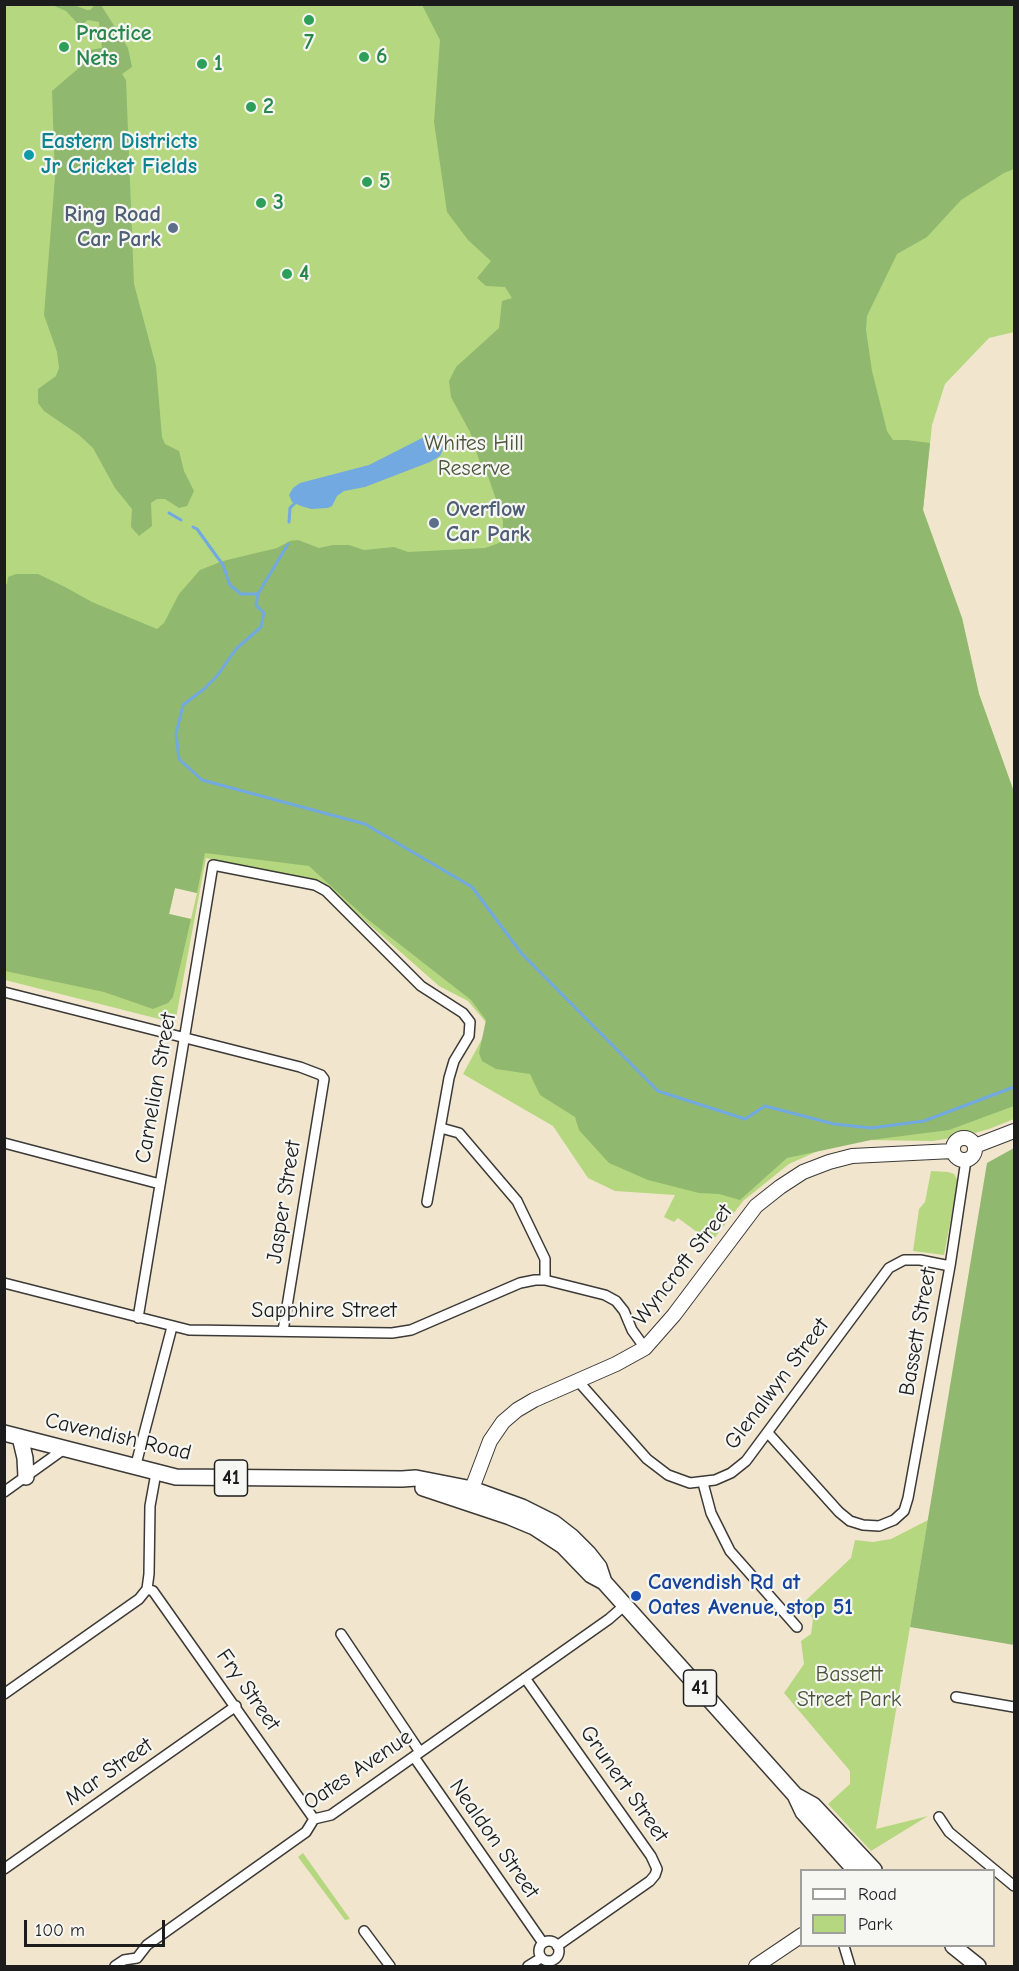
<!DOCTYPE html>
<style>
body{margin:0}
#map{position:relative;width:1019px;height:1971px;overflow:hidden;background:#f2e5cd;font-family:"Comic Neue",sans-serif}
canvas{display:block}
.frame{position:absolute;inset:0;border:6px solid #1c1c1c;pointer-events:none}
.legend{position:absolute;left:800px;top:1869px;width:195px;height:78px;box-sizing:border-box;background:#f6f6f2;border:2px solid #9f9f9c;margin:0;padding:8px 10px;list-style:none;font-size:18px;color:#1c1c1c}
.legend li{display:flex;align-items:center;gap:12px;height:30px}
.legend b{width:30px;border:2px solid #9f9f9c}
.scale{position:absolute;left:24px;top:1920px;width:141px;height:27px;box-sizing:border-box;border:3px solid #1c1c1c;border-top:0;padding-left:8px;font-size:18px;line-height:21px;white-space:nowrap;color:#1c1c1c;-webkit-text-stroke:4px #f6f6f2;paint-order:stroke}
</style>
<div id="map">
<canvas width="1019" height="1971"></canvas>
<div class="frame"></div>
<ul class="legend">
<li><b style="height:8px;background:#fff"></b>Road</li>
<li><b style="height:16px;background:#b5d780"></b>Park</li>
</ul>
<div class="scale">100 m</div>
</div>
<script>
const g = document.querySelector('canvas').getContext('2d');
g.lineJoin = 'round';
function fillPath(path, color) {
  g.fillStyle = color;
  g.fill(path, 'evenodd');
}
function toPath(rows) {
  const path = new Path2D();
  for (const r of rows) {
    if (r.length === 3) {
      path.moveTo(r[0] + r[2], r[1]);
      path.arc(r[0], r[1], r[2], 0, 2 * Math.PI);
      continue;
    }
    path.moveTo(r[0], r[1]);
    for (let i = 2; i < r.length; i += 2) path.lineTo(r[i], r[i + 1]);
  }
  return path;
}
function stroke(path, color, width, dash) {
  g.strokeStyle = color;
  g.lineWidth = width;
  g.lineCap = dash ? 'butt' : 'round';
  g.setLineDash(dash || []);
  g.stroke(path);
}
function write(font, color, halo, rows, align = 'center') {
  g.font = font + ' "Comic Neue",sans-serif';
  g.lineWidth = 4.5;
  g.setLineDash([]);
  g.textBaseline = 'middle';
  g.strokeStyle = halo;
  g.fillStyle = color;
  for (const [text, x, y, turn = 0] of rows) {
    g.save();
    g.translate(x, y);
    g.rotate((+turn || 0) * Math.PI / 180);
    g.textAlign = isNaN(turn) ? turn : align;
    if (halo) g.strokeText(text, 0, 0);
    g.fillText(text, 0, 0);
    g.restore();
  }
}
const green = toPath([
 [4,5,1014,5,1014,332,989,338,945,384,932,425,923,510,962,618,979,694,1014,792,1014,1119,989,1129,964,1136,933,1141,864,1140,818,1151,789,1164,743,1201,713,1240,701,1235,678,1218,674,1222,664,1217,675,1195,615,1191,588,1178,553,1126,463,1074,489,1026,468,1001,439,986,321,882,206,858,175,1023,5,980],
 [175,888,197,893,191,919,169,914],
 [931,1171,948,1172,954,1174,958,1181,944,1255,913,1251,919,1209,925,1202],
 [928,1520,876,1829,928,1816,871,1851,828,1804,850,1784,850,1771,784,1693,804,1664,801,1641,811,1634,813,1619,802,1604,851,1558,855,1540,873,1542,891,1539],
 [303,1853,350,1919,345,1920,298,1857]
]);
const forest = toPath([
 [52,5,74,5,87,10,90,10,95,5,101,5,128,48,132,67,122,74,126,80,134,284,156,366,162,437,165,444,179,451,184,471,194,491,187,506,179,508,165,499,157,499,151,503,152,526,139,536,131,527,132,509,115,488,93,448,79,435,44,411,38,403,38,389,56,376,59,368,57,352,44,315,55,177,52,91,87,61,84,51,102,48,99,22,88,20,80,26,66,11],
 [422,5,1014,5,1014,169,1004,173,961,200,927,237,897,254,867,316,866,330,872,371,887,431,893,440,907,440,930,443,923,510,962,618,979,694,1014,792,1014,1106,949,1130,871,1140,787,1158,740,1200,719,1194,699,1193,648,1180,609,1163,579,1130,575,1117,540,1095,530,1074,496,1069,482,1061,479,1053,486,1020,471,1000,366,918,309,866,205,853,197,893,175,888,169,914,191,919,173,997,168,1003,153,1009,104,992,5,971,4,583,7,584,8,577,16,574,38,574,65,587,92,602,157,629,164,623,179,594,200,570,223,561,277,548,290,541,298,540,319,548,333,545,349,545,364,550,394,547,408,552,485,548,499,543,503,535,503,520,488,476,480,463,470,432,451,397,449,381,456,367,499,328,502,301,512,298,505,287,486,286,477,278,491,261,468,240,447,212,434,122,440,40],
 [1014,1148,1014,1645,910,1627,987,1163]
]);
const water = toPath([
 [434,435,439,436,444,447,440,456,430,462,365,487,344,491,337,496,332,506,328,508,311,509,301,506,292,502,289,495,293,488,300,483,369,465,426,436]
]);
const stream = toPath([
 [169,513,181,520],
 [289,522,290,508,295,503],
 [193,527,197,529,223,565,230,585,241,594,258,594],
 [288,544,258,594,256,605,264,613,261,627,236,649,217,676,204,689,183,705,176,734,179,759,202,780,365,824,472,887,522,954,658,1091,745,1119,765,1106,834,1124,871,1128,924,1121,1014,1087]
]);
const street = toPath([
 [4,992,300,1067,321,1075,324,1079,283,1331],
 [441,1128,459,1133,517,1201,545,1259,545,1280],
 [4,1143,160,1184],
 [4,1283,189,1330,392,1333,411,1330,520,1283,535,1280,545,1280,605,1295,616,1301,624,1311,632,1330,645,1348],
 [138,1318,213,865,315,885,326,891,421,986,463,1013,470,1022,469,1036,454,1061,449,1078,427,1202],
 [578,1381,647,1459,668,1475,690,1483,715,1480,731,1473,746,1461,889,1268,904,1260,920,1260,950,1266],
 [768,1433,839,1512,850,1521,863,1525,879,1526,894,1520,904,1511,908,1498,950,1266,966,1160],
 [135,1468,172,1327],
 [703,1483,711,1513,730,1551,797,1627],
 [4,1492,64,1449],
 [147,1589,153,1591,314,1819],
 [341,1634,420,1752],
 [525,1678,651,1856,657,1869,655,1875,650,1881,557,1946],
 [4,1694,139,1599,147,1589,149,1574,150,1506,156,1473],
 [956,1697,1014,1707],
 [414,1757,543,1943],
 [939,1817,949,1832,1014,1886],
 [4,1869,236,1706],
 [364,1931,390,1966],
 [549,1951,10],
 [844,1946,850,1966],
 [115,1966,124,1960,137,1958,147,1945,306,1832,314,1819,331,1815,609,1619,625,1605],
 [528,1966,541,1958]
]);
const secondary = toPath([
 [964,1149,11],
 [975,1146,1014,1131],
 [468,1499,490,1441,503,1422,517,1410,534,1400,616,1364,645,1348,674,1315,756,1206,780,1187,803,1172,829,1162,852,1156,953,1151],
 [756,1966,802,1935]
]);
const primary = toPath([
 [4,1433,176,1477,402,1479,416,1478,472,1489,522,1507,554,1523,572,1537,588,1553,599,1567,604,1582],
 [20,1437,25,1458,26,1477],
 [423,1488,510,1517,534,1527,563,1546,591,1575,604,1582,795,1795,803,1812,855,1870],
 [795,1795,813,1805,874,1870],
 [953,1946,978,1966]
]);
const markers = [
 [309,20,6,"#2e9e5b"],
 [64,47,6,"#2e9e5b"],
 [364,57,6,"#2e9e5b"],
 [202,64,6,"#2e9e5b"],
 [251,107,6,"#2e9e5b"],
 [29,155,6,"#0f9aa8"],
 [367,182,6,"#2e9e5b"],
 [261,203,6,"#2e9e5b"],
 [173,228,6,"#5c6f8a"],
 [287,274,6,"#2e9e5b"],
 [434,523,6,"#5c6f8a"],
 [636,1596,6,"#1a4fb4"]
];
const shields = [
 [231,1478,33],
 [700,1688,33]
];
const shieldNames = [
 ["41",231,1478],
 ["41",700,1688]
];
const leisureNames = [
 ["Practice",76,34],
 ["Nets",76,59],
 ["7",309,43,"center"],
 ["6",376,57],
 ["1",214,64],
 ["2",263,107],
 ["5",379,182],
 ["3",273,203],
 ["4",299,274]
];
const cultureNames = [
 ["Eastern Districts",41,142],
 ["Jr Cricket Fields",41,167]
];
const serviceNames = [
 ["Ring Road",161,215],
 ["Car Park",161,240],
 ["Overflow",446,510,"left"],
 ["Car Park",446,535,"left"]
];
const parkNames = [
 ["Whites Hill",474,444],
 ["Reserve",474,469],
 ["Bassett",849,1675],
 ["Street Park",849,1700]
];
const streetNames = [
 ["Carnelian Street",156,1088,-80],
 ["Jasper Street",284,1202,-81],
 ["Wyncroft Street",683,1265,-52],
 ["Sapphire Street",324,1311],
 ["Bassett Street",918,1332,-80],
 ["Glenalwyn Street",777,1384,-53],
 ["Cavendish Road",118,1437,13],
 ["Fry Street",248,1690,55],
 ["Oates Avenue",358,1770,-34],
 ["Mar Street",109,1772,-35],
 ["Grunert Street",624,1784,55],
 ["Nealdon Street",494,1839,55]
];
const transitNames = [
 ["Cavendish Rd at",648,1583],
 ["Oates Avenue, stop 51",648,1608]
];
fillPath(green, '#b5d780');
fillPath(forest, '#90b86e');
fillPath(water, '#72a9e1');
stroke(stream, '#72a9e1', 3);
stroke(street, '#3c3a37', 12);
stroke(secondary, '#3c3a37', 16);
stroke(primary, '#3c3a37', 18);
stroke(street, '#fff', 9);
stroke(secondary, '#fff', 14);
stroke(primary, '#fff', 15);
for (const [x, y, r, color] of markers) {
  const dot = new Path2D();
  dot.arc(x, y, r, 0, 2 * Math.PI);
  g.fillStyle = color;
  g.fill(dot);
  stroke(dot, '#f6f6f2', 2);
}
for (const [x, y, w] of shields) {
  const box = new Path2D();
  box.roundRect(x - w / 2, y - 18, w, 36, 4.5);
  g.fillStyle = '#f6f6f2';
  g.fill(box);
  stroke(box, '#1c1c1c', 1.5);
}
write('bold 21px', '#1c1c1c', null, shieldNames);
write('bold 22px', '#27864d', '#f6f6f2', leisureNames, 'left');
write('bold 22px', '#0d838f', '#f6f6f2', cultureNames, 'left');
write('bold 22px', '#4e5e75', '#f6f6f2', serviceNames, 'right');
write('22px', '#4a543a', '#f6f6f2', parkNames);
write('22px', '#1c1c1c', '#f6f6f2', streetNames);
write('bold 22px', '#164399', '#f6f6f2', transitNames, 'left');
</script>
